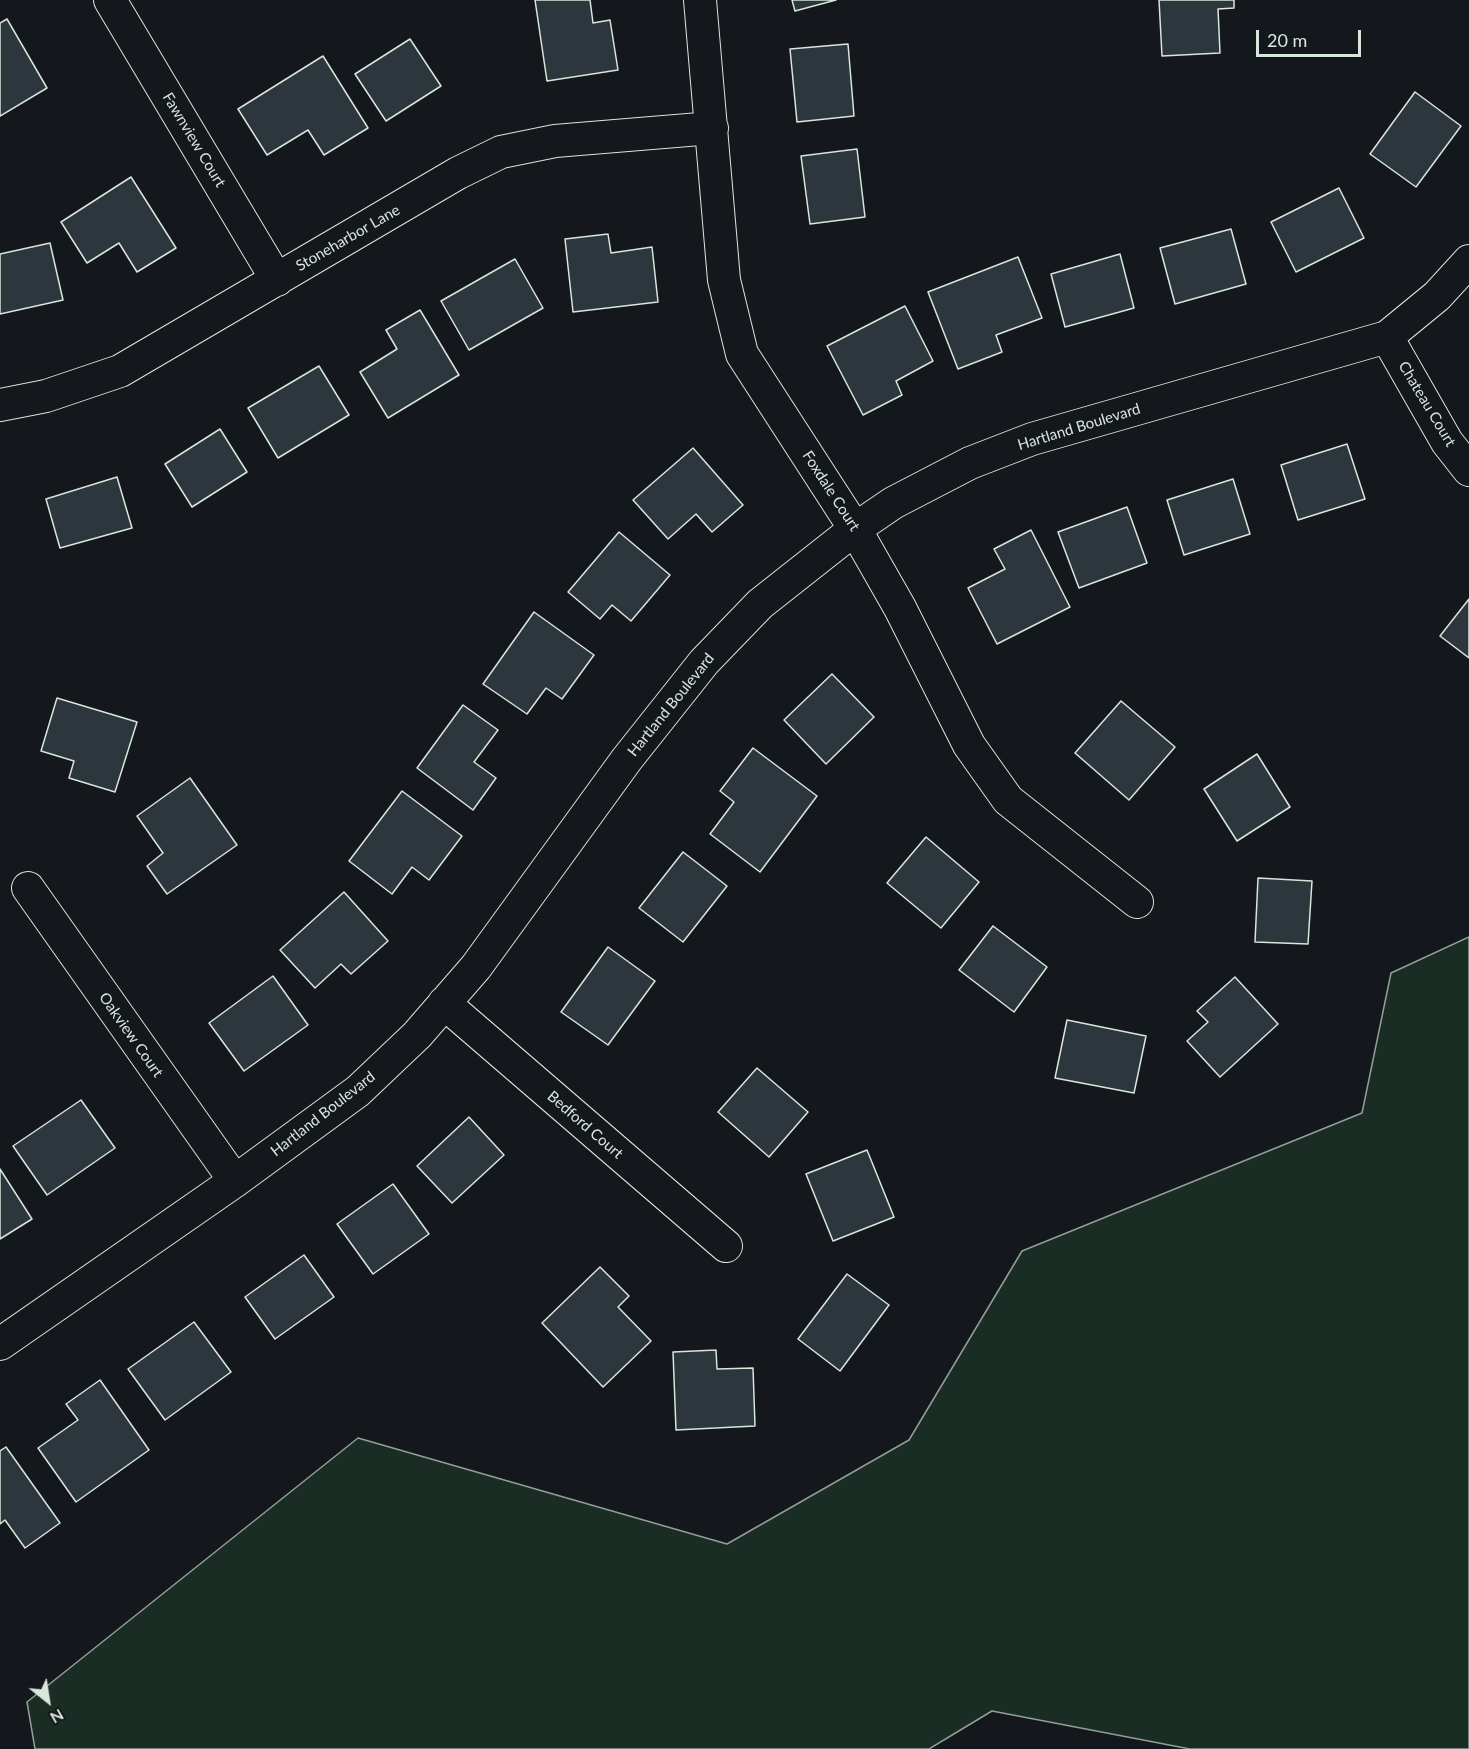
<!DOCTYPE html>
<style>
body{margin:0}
#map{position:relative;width:1469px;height:1749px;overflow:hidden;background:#14181c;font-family:Lato,sans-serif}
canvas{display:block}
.north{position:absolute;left:18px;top:1671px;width:60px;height:60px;-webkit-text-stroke:4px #14181c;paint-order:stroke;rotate:150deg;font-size:16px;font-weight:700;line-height:24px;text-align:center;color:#d8e6dc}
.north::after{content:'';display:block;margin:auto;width:21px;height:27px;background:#d8e6dc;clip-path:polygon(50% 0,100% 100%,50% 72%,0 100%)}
.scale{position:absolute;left:1256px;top:30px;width:105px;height:27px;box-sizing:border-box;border:3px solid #d8e6dc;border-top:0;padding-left:8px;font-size:18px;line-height:21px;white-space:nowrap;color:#d8e6dc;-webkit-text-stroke:4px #14181c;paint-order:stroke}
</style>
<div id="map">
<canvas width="1469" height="1749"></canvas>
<div class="north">N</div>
<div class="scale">20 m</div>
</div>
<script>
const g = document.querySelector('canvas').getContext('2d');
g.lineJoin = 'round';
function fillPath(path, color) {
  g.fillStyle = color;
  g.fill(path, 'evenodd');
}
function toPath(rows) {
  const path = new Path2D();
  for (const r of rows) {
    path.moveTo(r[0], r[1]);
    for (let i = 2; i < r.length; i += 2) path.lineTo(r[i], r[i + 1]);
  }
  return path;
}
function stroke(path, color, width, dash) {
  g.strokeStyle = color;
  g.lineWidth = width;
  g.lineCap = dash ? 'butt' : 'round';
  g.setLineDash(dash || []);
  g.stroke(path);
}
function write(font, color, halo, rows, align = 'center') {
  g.font = font + ' Lato,sans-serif';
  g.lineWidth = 4.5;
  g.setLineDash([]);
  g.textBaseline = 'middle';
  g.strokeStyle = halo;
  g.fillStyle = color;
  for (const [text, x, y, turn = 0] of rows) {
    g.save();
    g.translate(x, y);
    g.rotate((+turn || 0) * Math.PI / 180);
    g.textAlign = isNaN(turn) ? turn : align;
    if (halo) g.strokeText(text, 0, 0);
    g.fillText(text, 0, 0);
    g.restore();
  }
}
const green = toPath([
 [1469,937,1469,1749,1190,1749,992,1711,929,1749,35,1749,27,1702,358,1438,727,1544,909,1440,1022,1251,1362,1113,1391,973,1469,937]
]);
const building = toPath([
 [535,0,590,0,593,23,610,20,618,70,547,81,535,0],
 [792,0,836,0,795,11,792,0],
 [1159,0,1234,0,1234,8,1218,9,1220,53,1162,56,1159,0],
 [7,19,47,88,0,116,0,23,7,19],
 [410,39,441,86,386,121,355,74,410,39],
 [848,44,854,116,797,122,790,49,848,44],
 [323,56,368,128,324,155,308,130,267,155,238,109,323,56],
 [1415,92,1461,126,1416,187,1370,154,1415,92],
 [857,149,865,217,810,224,801,156,857,149],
 [131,177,176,248,137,272,119,243,87,263,61,222,131,177],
 [1339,188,1364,238,1296,272,1271,222,1339,188],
 [1231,229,1246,284,1175,304,1160,248,1231,229],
 [608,234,611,253,652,247,658,302,573,312,565,239,608,234],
 [50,243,63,300,0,314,0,254,50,243],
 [1120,254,1134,308,1065,327,1051,274,1120,254],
 [1018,257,1042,318,996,335,1002,352,958,369,928,292,1018,257],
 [515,259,543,308,469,350,441,301,515,259],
 [905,306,933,361,896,381,902,395,863,415,827,346,905,306],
 [420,310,459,375,388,418,360,372,397,349,386,330,420,310],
 [319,366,349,415,278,458,248,408,319,366],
 [220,429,247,472,192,507,165,464,220,429],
 [1347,444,1365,499,1298,520,1281,465,1347,444],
 [693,448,743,505,712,532,696,514,668,539,633,500,693,448],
 [117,477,132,528,60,548,46,499,117,477],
 [1233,479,1250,534,1184,555,1167,500,1233,479],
 [1127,507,1147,563,1079,588,1058,532,1127,507],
 [1031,530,1070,607,997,644,968,588,1005,569,994,549,1031,530],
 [619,532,670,575,631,621,612,605,600,619,568,592,619,532],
 [1469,599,1469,658,1440,636,1469,599],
 [534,612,594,655,562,699,546,688,527,714,483,684,534,612],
 [832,674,874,717,826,764,784,720,832,674],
 [57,698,137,722,115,792,69,778,74,761,41,751,57,698],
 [1121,701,1175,747,1129,800,1075,753,1121,701],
 [463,705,498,730,474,762,496,778,473,810,417,768,463,705],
 [753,748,817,796,760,872,710,834,734,802,720,791,753,748],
 [1257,754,1290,807,1237,841,1204,789,1257,754],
 [190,778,237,845,167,894,147,866,163,853,137,816,190,778],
 [402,791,462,836,429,880,412,867,392,894,349,861,402,791],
 [926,837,979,882,941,928,887,883,926,837],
 [683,852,727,886,683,942,639,908,683,852],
 [1258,878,1312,881,1308,944,1255,942,1258,878],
 [344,892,388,941,351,974,341,964,315,988,280,950,344,892],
 [993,926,1047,967,1014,1012,959,970,993,926],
 [608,947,655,981,608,1045,561,1012,608,947],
 [273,976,308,1025,244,1071,209,1023,273,976],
 [1235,977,1278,1024,1220,1077,1187,1041,1208,1022,1197,1011,1235,977],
 [1067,1020,1146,1036,1134,1093,1055,1078,1067,1020],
 [757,1068,808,1112,769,1157,718,1112,757,1068],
 [81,1100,115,1148,47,1195,13,1146,81,1100],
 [469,1117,504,1155,452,1203,417,1166,469,1117],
 [867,1150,894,1217,833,1241,806,1174,867,1150],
 [0,1169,32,1219,0,1239,0,1169],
 [393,1184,429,1234,373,1274,337,1224,393,1184],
 [304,1255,334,1297,275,1339,245,1297,304,1255],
 [600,1267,629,1296,618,1307,651,1341,603,1387,542,1323,600,1267],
 [847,1274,889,1305,840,1371,798,1339,847,1274],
 [194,1322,231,1372,165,1420,128,1369,194,1322],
 [716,1350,717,1369,753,1368,755,1426,676,1430,673,1352,716,1350],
 [100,1380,149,1450,76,1502,38,1448,78,1420,66,1404,100,1380],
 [6,1447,60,1523,25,1548,5,1520,0,1524,0,1451,6,1447]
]);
const street = toPath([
 [110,0,277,280],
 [700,0,724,280,742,354,855,529,900,608,969,745,1008,800,1137,902],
 [1387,337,1447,442,1469,470],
 [0,405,46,396,120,371,458,173,501,152,555,141,712,128],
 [28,888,235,1181],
 [444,1003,726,1246],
 [0,1344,235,1181,358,1091,417,1035,476,967,627,759,704,662,760,604,855,529,893,503,970,463,1032,439,1387,337,1437,296,1469,261]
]);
const streetNames = [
 ["Fawnview Court",194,140,59],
 ["Stoneharbor Lane",348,238,-30],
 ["Chateau Court",1427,404,59],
 ["Hartland Boulevard",1079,427,-17],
 ["Foxdale Court",831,491,57],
 ["Hartland Boulevard",671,705,-51],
 ["Oakview Court",131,1035,55],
 ["Hartland Boulevard",323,1114,-38],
 ["Bedford Court",585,1125,41]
];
fillPath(green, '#1a2d24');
stroke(green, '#939e99', 1.5);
fillPath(building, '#2c363c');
stroke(building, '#d8e6dc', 1.5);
stroke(street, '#d8e6dc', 34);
stroke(street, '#14181c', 32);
write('15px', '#d8e6dc', '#14181c', streetNames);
</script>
